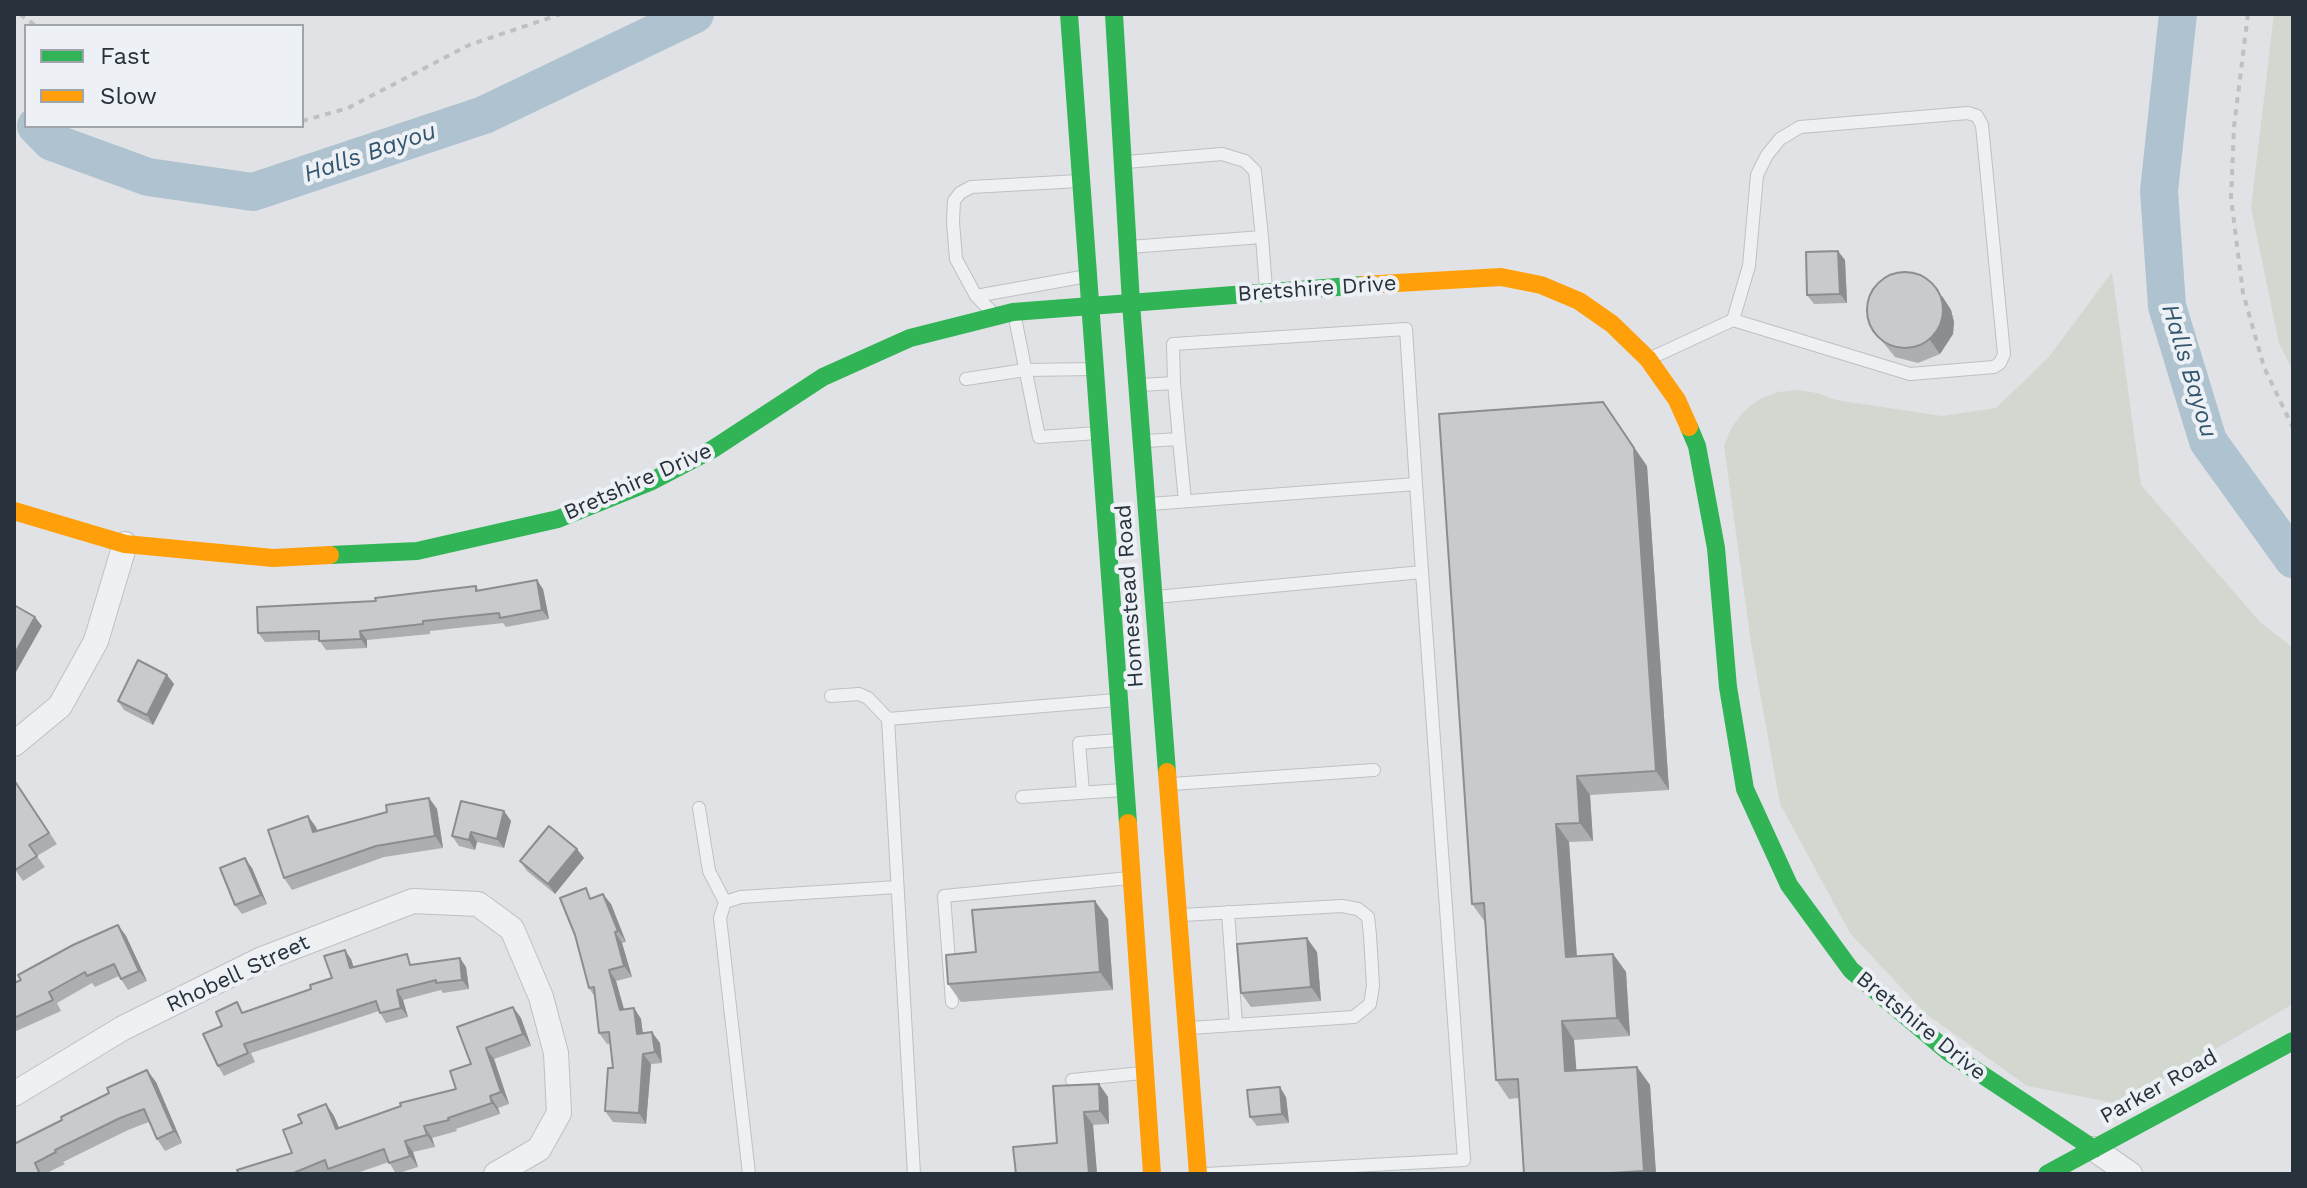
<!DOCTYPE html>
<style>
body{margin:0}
#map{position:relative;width:2307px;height:1188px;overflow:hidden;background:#e0e2e5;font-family:"Work Sans",sans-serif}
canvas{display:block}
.frame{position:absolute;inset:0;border:16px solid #27323d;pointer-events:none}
.legend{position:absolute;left:24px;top:24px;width:280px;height:104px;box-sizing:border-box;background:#edf1f5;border:2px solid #9ea5ab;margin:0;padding:10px 14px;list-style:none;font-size:24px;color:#27323d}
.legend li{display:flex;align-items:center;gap:16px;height:40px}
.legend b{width:40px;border:2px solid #9ea5ab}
</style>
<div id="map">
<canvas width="2307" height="1188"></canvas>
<div class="frame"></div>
<ul class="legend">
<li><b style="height:10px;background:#30b455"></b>Fast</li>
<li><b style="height:10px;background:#ff9f0a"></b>Slow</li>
</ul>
</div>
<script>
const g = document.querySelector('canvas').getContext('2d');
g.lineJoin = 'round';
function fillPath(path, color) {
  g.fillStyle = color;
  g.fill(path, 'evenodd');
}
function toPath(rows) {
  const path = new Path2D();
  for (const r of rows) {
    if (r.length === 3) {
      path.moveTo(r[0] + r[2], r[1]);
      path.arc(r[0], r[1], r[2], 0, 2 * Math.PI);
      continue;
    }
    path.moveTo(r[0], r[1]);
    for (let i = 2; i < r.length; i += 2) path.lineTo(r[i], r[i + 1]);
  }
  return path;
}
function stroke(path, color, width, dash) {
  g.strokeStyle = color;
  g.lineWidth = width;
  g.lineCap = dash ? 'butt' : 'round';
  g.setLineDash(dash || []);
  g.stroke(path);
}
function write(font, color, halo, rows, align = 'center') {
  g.font = font + ' "Work Sans",sans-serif';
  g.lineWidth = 8;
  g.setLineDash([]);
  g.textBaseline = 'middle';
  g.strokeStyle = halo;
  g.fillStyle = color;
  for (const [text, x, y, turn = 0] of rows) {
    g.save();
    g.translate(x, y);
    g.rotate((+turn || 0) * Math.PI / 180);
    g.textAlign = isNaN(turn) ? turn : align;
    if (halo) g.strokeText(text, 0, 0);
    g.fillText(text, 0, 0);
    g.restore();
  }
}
const green = toPath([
 [2274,14,2293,14,2293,371,2279,343,2251,208],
 [2112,272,2141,485,2260,622,2293,648,2293,1004,2120,1104,2027,1086,1926,1014,1850,933,1780,804,1751,643,1724,445,1732,427,1744,411,1760,399,1778,392,1798,390,1817,393,1836,400,1942,416,1996,408,2048,358]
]);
const river = toPath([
 [2178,14,2159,191,2167,306,2208,441,2293,559],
 [36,126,52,142,148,177,253,192,484,115,695,14]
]);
const path = toPath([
 [20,14,36,26],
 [2248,14,2234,127,2231,198,2243,293,2264,367,2293,428],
 [302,121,348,108,469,45,561,14],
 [264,126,269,126]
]);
const lane = toPath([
 [1126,162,1222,154,1245,161,1255,171,1262,237],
 [1129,247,1262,237,1266,289],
 [976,296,1087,276],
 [992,312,976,296,956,259,953,222,954,201,960,193,971,187,1079,181],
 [1014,313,1039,437,1098,433],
 [1651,358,1733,320,1749,266,1757,175,1767,155,1780,139,1800,127,1968,113,1977,116,1982,125,2004,354,2000,363,1994,367,1910,374,1733,320],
 [966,379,1025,370,1094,369],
 [1174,383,1173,344,1406,329,1416,484],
 [1141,385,1174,383,1179,439],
 [1145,441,1179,439,1185,501],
 [1150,504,1416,484,1422,572],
 [1156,597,1422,572,1464,1160,1205,1174],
 [831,696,859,694,868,698,888,719],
 [1172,784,1374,770],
 [1083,792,1079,743,1119,740],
 [1022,797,1122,790],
 [699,808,709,871,725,902],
 [1228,912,1236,1025],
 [1182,915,1342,906,1358,909,1368,917,1370,935,1373,986,1370,1004,1354,1017,1190,1028],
 [952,1002,944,896,1129,878],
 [1072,1080,1142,1073],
 [749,1174,720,918,725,902,741,897,897,887],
 [914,1174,888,719,1116,700]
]);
const street = toPath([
 [14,744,60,706,96,641,125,544],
 [14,1094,123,1028,260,960,413,901,478,904,512,929,541,997,556,1053,559,1113,539,1149,496,1174],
 [2094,1149,2130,1174]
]);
const fast = toPath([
 [1069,14,1128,823],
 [1114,14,1131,303,1167,772],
 [1689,427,1697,446,1716,548,1728,687,1745,789,1789,885,1851,970,1951,1054,2094,1149],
 [330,555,417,551,558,519,650,482,713,449,823,377,910,338,1013,312,1363,285],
 [2047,1174,2293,1041]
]);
const slow = toPath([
 [1363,285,1501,277,1541,285,1579,301,1612,324,1648,359,1677,400,1689,427],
 [14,511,125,544,273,558,330,555],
 [1167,772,1198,1174],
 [1128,823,1152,1174]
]);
const wall = toPath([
 [1845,260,1847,303,1814,304,1807,295],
 [1942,296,1951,310,1954,322,1953,334,1940,354,1918,363,1895,357,1869,325],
 [1647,466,1669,790,1590,795,1593,841,1569,842,1577,956,1613,954,1626,972,1630,1036,1574,1040,1576,1071,1637,1067,1650,1085,1656,1174,1524,1174,1519,1098,1509,1099,1496,1080,1485,922,1472,904],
 [476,586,479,591,543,589,549,619,506,627,503,623,430,631,430,634,367,640,367,648,326,650,319,640,265,642,258,633,376,601],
 [167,675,174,684,153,725,124,710,118,701],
 [14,780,57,844,37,856,45,867,23,881,14,868],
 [429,798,437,809,443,848,384,857,292,890,284,878,316,827,317,831,387,812],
 [504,811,511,821,504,848,477,842,475,850,459,846,452,836],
 [584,858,555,894,527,871,520,861],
 [252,868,267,904,242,914,235,905],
 [593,898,611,904,626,942,622,943,632,977,616,981,624,1009,634,1008,641,1019,643,1034,660,1043,662,1063,651,1064,646,1124,613,1122,605,1111,613,1068,610,1044,607,1044,599,1033,595,997,589,988],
 [1108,919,1113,990,961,1002,948,984,976,952],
 [118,925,126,936,147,981,128,990,119,976,95,987,92,983,57,1003,61,1011,14,1032,14,983],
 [1317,952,1321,1001,1251,1007,1241,993],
 [351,959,354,968,414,964,466,967,469,989,443,993,441,990,403,1000,408,1017,386,1023,379,1011,251,1053,255,1062,224,1076,218,1066,222,1026,244,1012,311,989,332,978],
 [513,1007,521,1018,531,1046,494,1059,509,1104,498,1108,500,1114,456,1129,457,1131,432,1138,435,1147,413,1152,418,1167,396,1174,389,1162,354,1174,332,1174,331,1173,328,1174,239,1174,292,1153,302,1123,326,1104,334,1116,339,1128,456,1089,471,1064],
 [156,1082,182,1143,165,1151,157,1139,149,1122,128,1130,63,1162,65,1164,45,1174,14,1174],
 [1099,1084,1108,1097,1109,1124,1093,1125,1097,1174,1057,1143],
 [1286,1097,1289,1123,1257,1126,1250,1117]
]);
const shadedWall = toPath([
 [1838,251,1845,260,1847,303,1840,294],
 [1942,296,1951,310,1954,322,1953,334,1940,354,1930,340],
 [1603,402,1647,466,1669,790,1656,771],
 [537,580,543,589,549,619,542,610],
 [35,617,42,626,16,672,14,669,14,655],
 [360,631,367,640,367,648,361,639],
 [167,675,174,684,153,725,147,715],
 [1577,776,1590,795,1593,841,1580,823],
 [429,798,437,809,443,848,435,836],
 [504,811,511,821,504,848,497,839],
 [308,816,316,827,321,844,313,832],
 [1556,824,1569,842,1578,975,1566,957],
 [471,832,477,842,475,850,469,840],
 [577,849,584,858,555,894,548,884],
 [245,858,252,868,267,904,261,895],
 [603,894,611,904,626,942,618,931],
 [1095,901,1108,919,1113,990,1100,972],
 [118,925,126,936,147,981,139,971],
 [615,932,622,943,632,977,624,966],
 [1307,938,1317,952,1321,1001,1311,987],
 [345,950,351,959,357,978,350,968],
 [1613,954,1626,972,1630,1036,1617,1018],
 [460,958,466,967,469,989,462,980],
 [609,970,616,981,627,1020,620,1010],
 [397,990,403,1000,408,1017,401,1008],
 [513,1007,521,1018,531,1046,523,1034],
 [634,1008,641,1019,644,1045,637,1034],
 [1562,1021,1574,1040,1578,1090,1565,1071],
 [652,1032,660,1043,662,1063,655,1052],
 [486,1048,494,1059,509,1104,501,1092],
 [643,1054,651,1064,646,1124,639,1113],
 [1637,1067,1650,1085,1656,1174,1647,1174,1644,1171],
 [147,1070,156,1082,182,1143,174,1131],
 [1099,1084,1108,1097,1109,1124,1100,1111],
 [1280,1087,1286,1097,1289,1123,1282,1114],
 [490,1096,498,1108,500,1114,492,1103],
 [326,1104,334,1116,344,1140,336,1129],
 [1084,1112,1093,1125,1097,1174,1089,1174],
 [424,1126,432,1138,435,1147,427,1135],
 [405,1141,413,1152,418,1167,410,1156]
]);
const building = toPath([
 [1838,251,1840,294,1807,295,1806,252,1838,251],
 [1905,310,38],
 [1603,402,1634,448,1656,771,1577,776,1580,823,1556,824,1566,957,1613,954,1617,1018,1562,1021,1565,1071,1637,1067,1644,1171,1594,1174,1524,1174,1518,1079,1496,1080,1484,903,1472,904,1439,414,1603,402],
 [537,580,542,610,500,618,499,613,423,621,423,624,360,631,361,639,319,641,319,631,258,633,257,607,376,601,375,598,476,586,476,591,537,580],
 [14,605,35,617,14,655,14,605],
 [138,660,167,675,147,715,118,701,138,660],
 [14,780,49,833,29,845,37,856,15,870,14,868,14,780],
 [429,798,435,836,376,846,284,878,268,830,308,816,313,832,387,812,386,805,429,798],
 [461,801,504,811,497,839,471,832,469,840,452,836,461,801],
 [549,826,577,849,548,884,520,861,549,826],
 [245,858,261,895,235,905,220,868,245,858],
 [586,888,590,899,603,894,618,931,615,932,624,966,609,970,620,1010,634,1008,637,1034,652,1032,655,1052,643,1054,639,1113,605,1111,608,1068,613,1068,609,1032,599,1033,594,987,589,988,575,935,560,898,586,888],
 [1095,901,1100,972,948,984,946,955,976,952,972,910,1095,901],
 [118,925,139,971,121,979,114,964,87,976,85,972,49,992,53,1000,14,1018,14,983,21,980,18,975,73,945,118,925],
 [1307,938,1311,987,1241,993,1237,944,1307,938],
 [345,950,350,968,407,954,410,965,460,958,462,980,436,983,436,980,397,990,401,1008,380,1013,376,1001,244,1044,248,1053,218,1066,203,1034,222,1026,216,1012,237,1002,242,1013,311,989,310,985,332,978,324,956,345,950],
 [513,1007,523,1034,486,1048,501,1092,490,1096,492,1103,448,1118,449,1120,424,1126,427,1135,405,1141,410,1156,389,1163,384,1149,328,1169,325,1160,291,1174,239,1174,237,1170,292,1153,283,1130,302,1123,298,1115,326,1104,336,1129,401,1106,400,1103,456,1089,450,1071,471,1064,457,1027,513,1007],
 [147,1070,174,1131,157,1139,144,1109,120,1118,55,1150,56,1152,35,1163,39,1172,36,1174,14,1174,14,1144,62,1120,61,1117,109,1093,107,1088,147,1070],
 [1099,1084,1100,1111,1084,1112,1089,1174,1016,1174,1013,1147,1057,1143,1053,1086,1099,1084],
 [1280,1087,1282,1114,1250,1117,1247,1090,1280,1087]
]);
const streetNames = [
 ["Bretshire Drive",1317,289,-4],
 ["Bretshire Drive",638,482,-24],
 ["Homestead Road",1130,596,-94],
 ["Rhobell Street",238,974,-25],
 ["Bretshire Drive",1921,1026,39],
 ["Parker Road",2159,1087,-29]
];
const waterNames = [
 ["Halls Bayou",370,153,-19],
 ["Halls Bayou",2189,371,73]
];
fillPath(green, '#d2d8d0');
stroke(river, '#aec2cf', 38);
stroke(lane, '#bec0c3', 14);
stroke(street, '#bec0c3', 26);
stroke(path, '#bec1c3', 4, [6, 6]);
stroke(lane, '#eff0f1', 12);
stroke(street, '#eff0f1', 24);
stroke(fast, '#30b455', 18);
stroke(slow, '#ff9f0a', 18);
fillPath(wall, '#acaeb0');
fillPath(shadedWall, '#8c8d90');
fillPath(building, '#c8cacd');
stroke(building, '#8c8d90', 2);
write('22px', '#27323d', '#edf1f5', streetNames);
write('italic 24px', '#33566f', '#edf1f5', waterNames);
</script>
